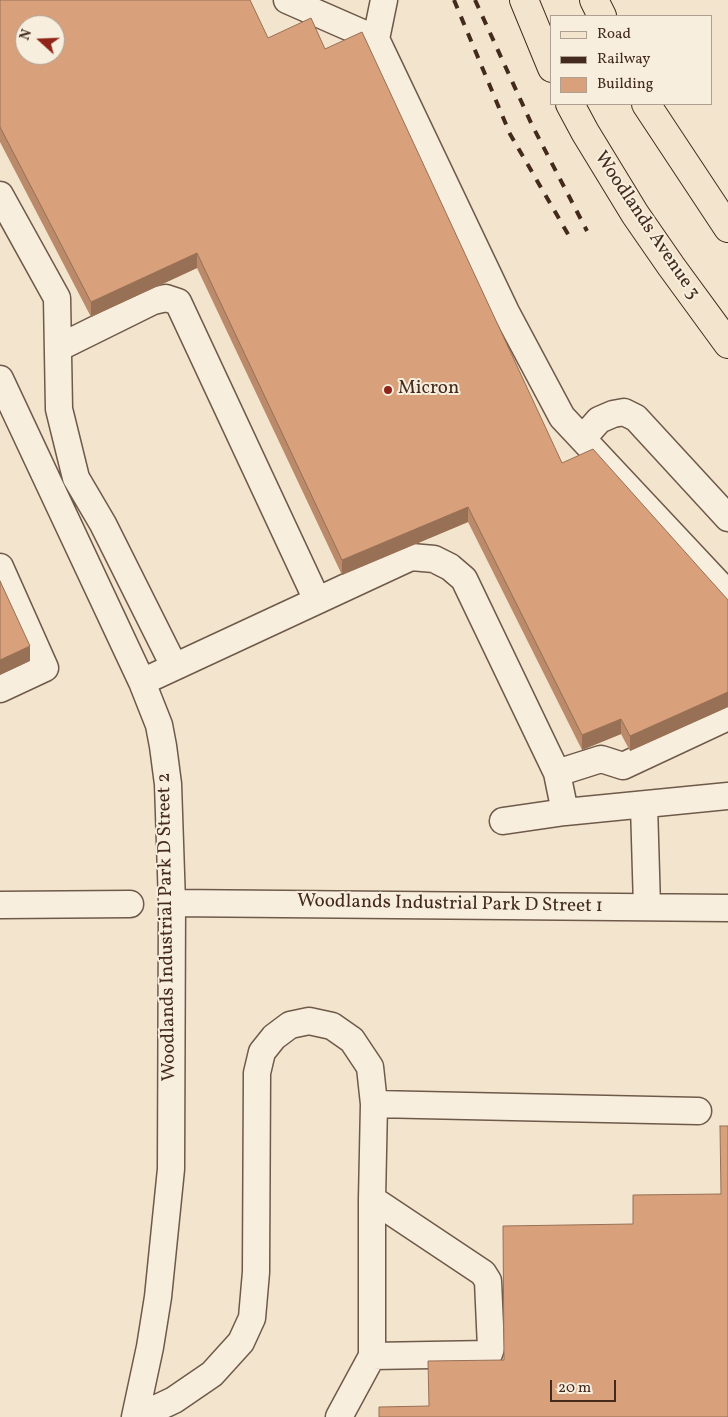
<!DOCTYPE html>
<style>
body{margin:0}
#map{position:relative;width:728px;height:1417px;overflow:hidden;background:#f3e5cd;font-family:Vollkorn,serif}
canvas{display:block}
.legend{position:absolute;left:550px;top:15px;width:162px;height:90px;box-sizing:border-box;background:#f7eede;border:1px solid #afa091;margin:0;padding:6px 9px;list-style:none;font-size:15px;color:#432a1d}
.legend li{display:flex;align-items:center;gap:10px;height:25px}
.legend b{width:25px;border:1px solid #afa091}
.north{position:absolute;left:15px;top:15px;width:50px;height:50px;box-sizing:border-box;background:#f7eede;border:1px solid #afa091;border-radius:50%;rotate:290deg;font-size:14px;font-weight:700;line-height:20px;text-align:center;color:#432a1d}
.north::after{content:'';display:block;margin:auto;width:18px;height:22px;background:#8f2418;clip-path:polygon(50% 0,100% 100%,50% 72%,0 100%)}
.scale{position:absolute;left:550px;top:1380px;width:66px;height:22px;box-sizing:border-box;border:2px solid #432a1d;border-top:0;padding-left:6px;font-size:15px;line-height:18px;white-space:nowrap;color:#432a1d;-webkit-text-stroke:4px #f7eede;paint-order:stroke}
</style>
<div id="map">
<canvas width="728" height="1417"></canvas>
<ul class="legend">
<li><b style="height:6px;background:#f3e5cd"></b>Road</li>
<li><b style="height:6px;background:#432a1d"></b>Railway</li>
<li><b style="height:14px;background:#d8a07b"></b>Building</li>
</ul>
<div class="north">N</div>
<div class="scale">20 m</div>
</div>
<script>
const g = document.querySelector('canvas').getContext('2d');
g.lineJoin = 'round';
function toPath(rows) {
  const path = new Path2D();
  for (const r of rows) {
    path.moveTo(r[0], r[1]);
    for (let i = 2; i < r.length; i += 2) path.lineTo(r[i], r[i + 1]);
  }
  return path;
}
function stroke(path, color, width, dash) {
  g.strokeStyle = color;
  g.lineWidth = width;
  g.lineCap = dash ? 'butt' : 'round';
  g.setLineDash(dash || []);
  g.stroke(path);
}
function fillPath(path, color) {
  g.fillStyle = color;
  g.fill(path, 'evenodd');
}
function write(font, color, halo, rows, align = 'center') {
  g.font = font + ' Vollkorn,serif';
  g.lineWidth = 4;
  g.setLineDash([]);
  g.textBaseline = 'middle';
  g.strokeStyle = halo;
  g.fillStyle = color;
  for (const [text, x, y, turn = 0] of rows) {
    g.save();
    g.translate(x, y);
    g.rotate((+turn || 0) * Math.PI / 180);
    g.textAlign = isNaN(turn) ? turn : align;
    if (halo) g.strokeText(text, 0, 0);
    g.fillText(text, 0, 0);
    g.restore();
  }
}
const minor = toPath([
 [287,0,376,39],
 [384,0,376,39,506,312,562,417,728,594],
 [0,195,57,298,59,409,76,478,103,524,174,666],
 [58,348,153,301,166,298,178,302,317,600],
 [0,379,142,682,159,725,163,746,168,784,172,903,171,1169,158,1297,150,1347,135,1417],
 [583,438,599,420,613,414,624,412,636,418,728,518],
 [0,567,45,668,0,689],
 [142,682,411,557,434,559,450,567,464,579,557,773,565,812],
 [557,773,601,759,623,766,728,717],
 [644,805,647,907],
 [503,821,565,812,728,796],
 [172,903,728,908],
 [0,905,130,904],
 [374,1104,698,1111],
 [372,1356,489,1354,491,1348,488,1281,483,1273,372,1199],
 [137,1410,157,1408,174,1400,212,1374,241,1342,252,1318,256,1272,257,1073,262,1052,274,1037,290,1025,309,1021,332,1026,352,1040,370,1067,374,1104,372,1199,372,1356,339,1417]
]);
const major = toPath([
 [524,0,552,68],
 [594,0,602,16],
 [570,104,585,132,635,214,671,266,728,344],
 [646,104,728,228]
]);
const rail = toPath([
 [454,0,510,134,572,241],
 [475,0,532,125,587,231]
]);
const wall = toPath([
 [0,0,268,38,325,49,562,463,728,600,728,707,630,751,621,734,582,750,468,522,342,575,197,268,91,317,0,142]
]);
const shadedWall = toPath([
 [197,253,197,268,91,317,91,302],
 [468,507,468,522,342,575,342,560],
 [30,646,30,661,0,675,0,660],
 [728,692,728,707,630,751,630,736],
 [621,719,621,734,582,750,582,735]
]);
const building = toPath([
 [0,0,250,0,268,38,311,18,325,49,362,32,562,463,593,449,728,600,728,692,630,736,621,719,582,735,468,507,342,560,197,253,91,302,0,127,0,0],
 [25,25,55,25,55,55,25,55,25,25],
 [0,581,30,646,0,660,0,581],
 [720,1126,728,1126,728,1417,379,1417,379,1407,429,1406,428,1361,504,1360,503,1226,633,1224,633,1195,721,1194,720,1126]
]);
const markers = [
 [388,390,5,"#8f2418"]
];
const streetNames = [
 ["Woodlands Avenue 3",646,226,56],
 ["Woodlands Industrial Park D Street 1",450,905,1],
 ["Woodlands Industrial Park D Street 2",168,927,-91]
];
const poiNames = [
 ["Micron",398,390]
];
stroke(minor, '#6f5949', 29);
stroke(major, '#432a1d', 30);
stroke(minor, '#f7eede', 26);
stroke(major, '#f3e5cd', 28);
stroke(rail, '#432a1d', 4, [9, 9]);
fillPath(wall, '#ba8a6a');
fillPath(shadedWall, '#977056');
fillPath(building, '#d8a07b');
stroke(building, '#977056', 1);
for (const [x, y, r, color] of markers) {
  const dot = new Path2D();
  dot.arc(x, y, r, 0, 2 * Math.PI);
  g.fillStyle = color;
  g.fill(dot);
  stroke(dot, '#f7eede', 2);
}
write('19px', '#432a1d', '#f7eede', streetNames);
write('19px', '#432a1d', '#f7eede', poiNames, 'left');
</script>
